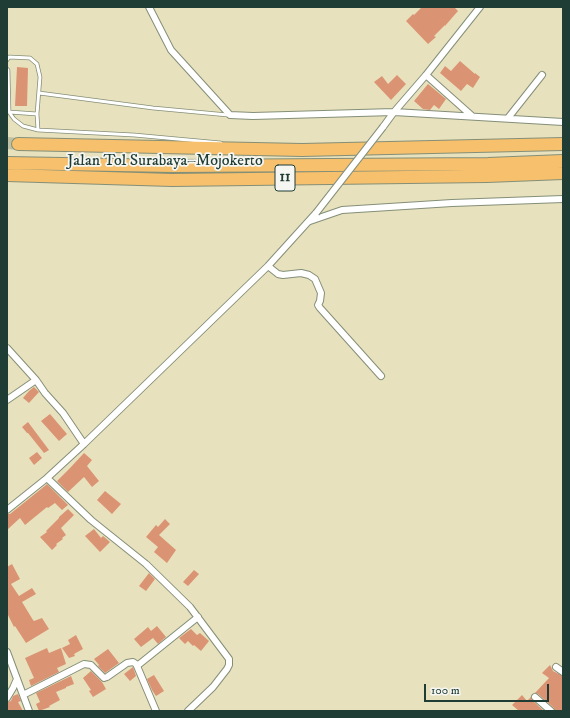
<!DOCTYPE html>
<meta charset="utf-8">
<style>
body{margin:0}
#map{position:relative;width:570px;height:718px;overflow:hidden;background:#e8e1bd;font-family:"IM FELL DW Pica",serif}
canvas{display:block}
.frame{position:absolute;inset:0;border:8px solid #1f3d34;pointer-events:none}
.scale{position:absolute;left:424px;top:684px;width:125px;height:18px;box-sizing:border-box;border:2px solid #1f3d34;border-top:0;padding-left:5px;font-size:12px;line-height:14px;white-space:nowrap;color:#1f3d34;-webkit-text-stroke:3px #f6f6f2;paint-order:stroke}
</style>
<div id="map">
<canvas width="570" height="718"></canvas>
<div class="frame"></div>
<div class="scale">100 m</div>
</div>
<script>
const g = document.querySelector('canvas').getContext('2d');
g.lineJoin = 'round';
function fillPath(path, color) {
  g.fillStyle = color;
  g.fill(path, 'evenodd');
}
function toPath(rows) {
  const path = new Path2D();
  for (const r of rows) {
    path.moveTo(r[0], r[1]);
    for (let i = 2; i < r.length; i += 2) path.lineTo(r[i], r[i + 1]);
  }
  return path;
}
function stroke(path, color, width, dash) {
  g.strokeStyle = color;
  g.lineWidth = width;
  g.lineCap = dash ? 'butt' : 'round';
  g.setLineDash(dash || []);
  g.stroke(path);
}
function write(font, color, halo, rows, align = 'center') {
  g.font = font + ' "IM FELL DW Pica",serif';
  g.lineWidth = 3.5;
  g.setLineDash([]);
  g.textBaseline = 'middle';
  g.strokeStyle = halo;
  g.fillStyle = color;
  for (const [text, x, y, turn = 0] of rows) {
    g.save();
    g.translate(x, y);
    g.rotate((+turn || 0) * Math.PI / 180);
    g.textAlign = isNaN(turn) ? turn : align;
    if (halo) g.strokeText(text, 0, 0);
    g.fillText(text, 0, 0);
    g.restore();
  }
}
const building = toPath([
 [422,7,454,7,458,11,451,19,445,26,445,25,434,36,436,37,428,44,406,21,413,14,414,15],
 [460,61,475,74,475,73,480,77,473,88,467,84,461,91,440,73,445,66,451,71],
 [17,67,28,68,27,106,15,106],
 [397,75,406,84,391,100,374,82,382,76,388,84],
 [428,84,446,99,439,109,434,105,430,110,423,109,414,101],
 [34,387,39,392,29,403,23,398,29,391],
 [50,414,67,434,59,441,41,421],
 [28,422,49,450,44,453,28,433,27,433,22,427],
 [37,452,42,458,34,465,29,458],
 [84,453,92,460,87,466,99,481,92,487,84,477,68,492,57,481,71,467],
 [47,484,68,505,62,510,55,503,48,508,47,507,25,525,20,518,7,530,7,514,10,514,46,485],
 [105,491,121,504,112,514,97,500],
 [68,509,74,515,61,528,66,535,62,538,63,539,56,544,57,545,52,550,40,537,47,532,46,531,59,518,59,517],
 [165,519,170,524,159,535,176,550,167,563,154,552,158,547,146,537,156,525,158,527],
 [94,529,101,538,103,536,110,542,100,552,85,536],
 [12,564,20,579,11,584,19,596,32,588,36,594,22,602,33,620,34,621,42,618,49,629,26,643,15,626,14,627,7,613,7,567],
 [194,570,199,574,188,586,183,582],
 [149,573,155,579,146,591,139,586],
 [157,626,166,637,158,644,153,638,141,647,134,639,148,627,151,631],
 [191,629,197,635,200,633,209,641,201,651,194,645,193,646,188,641,185,644,179,638],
 [76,635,83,649,74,654,75,656,69,658,62,648,70,644,68,640],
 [47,648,49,653,61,648,66,664,57,668,59,672,31,686,29,680,34,678,25,658],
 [108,649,119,663,105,673,98,666,99,665,94,659],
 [550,665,553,671,563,676,563,711,555,711,554,708,538,694,535,693,549,678,542,673],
 [133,667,136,676,130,681,124,674],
 [91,671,102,682,106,689,93,697,89,691,91,690,83,678],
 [154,675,164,691,156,696,152,690,147,679],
 [71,676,74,684,66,687,66,688,56,692,60,700,49,706,50,707,39,711,36,704,40,702,36,693],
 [18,694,21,701,18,702,23,711,7,711,7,702,11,701,13,696],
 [522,695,527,701,531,697,532,700,544,711,519,711,512,705]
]);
const motorwayTunnel = toPath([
 [7,143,18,144]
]);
const service = toPath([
 [7,60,9,57,30,58,37,64,40,77,37,114,38,130],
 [7,69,8,70,9,112,14,119,23,126,38,130,134,135,221,143],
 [39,93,153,108,228,115],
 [9,112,37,114]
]);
const minor = toPath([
 [149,7,171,50,230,115,253,116,394,112,563,122],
 [426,75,472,116],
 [508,118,542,75],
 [383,127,394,112,426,75,480,7],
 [310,221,342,210,452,203,563,199],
 [268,266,278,274,283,275,301,273,309,275,315,279,321,293,320,301,318,305,320,308,381,376],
 [7,348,36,380,45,393,63,413,84,444],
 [7,400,36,380],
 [47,478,91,520,146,564,190,607,229,659,229,665,227,669,213,687,188,711],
 [7,510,47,478,84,444,268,266,316,213],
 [7,652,29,711],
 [137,666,198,617],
 [556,667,563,672],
 [23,695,84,664,91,665,104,678,107,677,127,663,133,662,136,664,137,666,156,711],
 [535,697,551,711],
 [7,698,13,688,17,679]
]);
const motorway = toPath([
 [18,144,302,150,563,144],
 [7,163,173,166,488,164,563,161],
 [7,175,172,180,487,176,563,173]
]);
const minorBridge = toPath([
 [316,213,383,127]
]);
const shields = [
 [285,178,20]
];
const shieldNames = [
 ["11",285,178]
];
const streetNames = [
 ["Jalan Tol Surabaya–Mojokerto",165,162]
];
fillPath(building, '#db9473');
stroke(motorwayTunnel, '#c0c0a2', 12, [12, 6]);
stroke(service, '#848f78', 4.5);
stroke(minor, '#848f78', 8);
stroke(motorway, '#848f78', 14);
stroke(service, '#fff', 3);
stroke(minor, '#fff', 6);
stroke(motorway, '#f7c06c', 12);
stroke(minorBridge, '#848f78', 8, []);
stroke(minorBridge, '#fff', 6);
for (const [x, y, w] of shields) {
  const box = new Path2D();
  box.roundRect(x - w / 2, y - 13, w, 26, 3);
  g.fillStyle = '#f6f6f2';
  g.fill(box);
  stroke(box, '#1f3d34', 1);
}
write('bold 15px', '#1f3d34', null, shieldNames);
write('16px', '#1f3d34', '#f6f6f2', streetNames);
</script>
